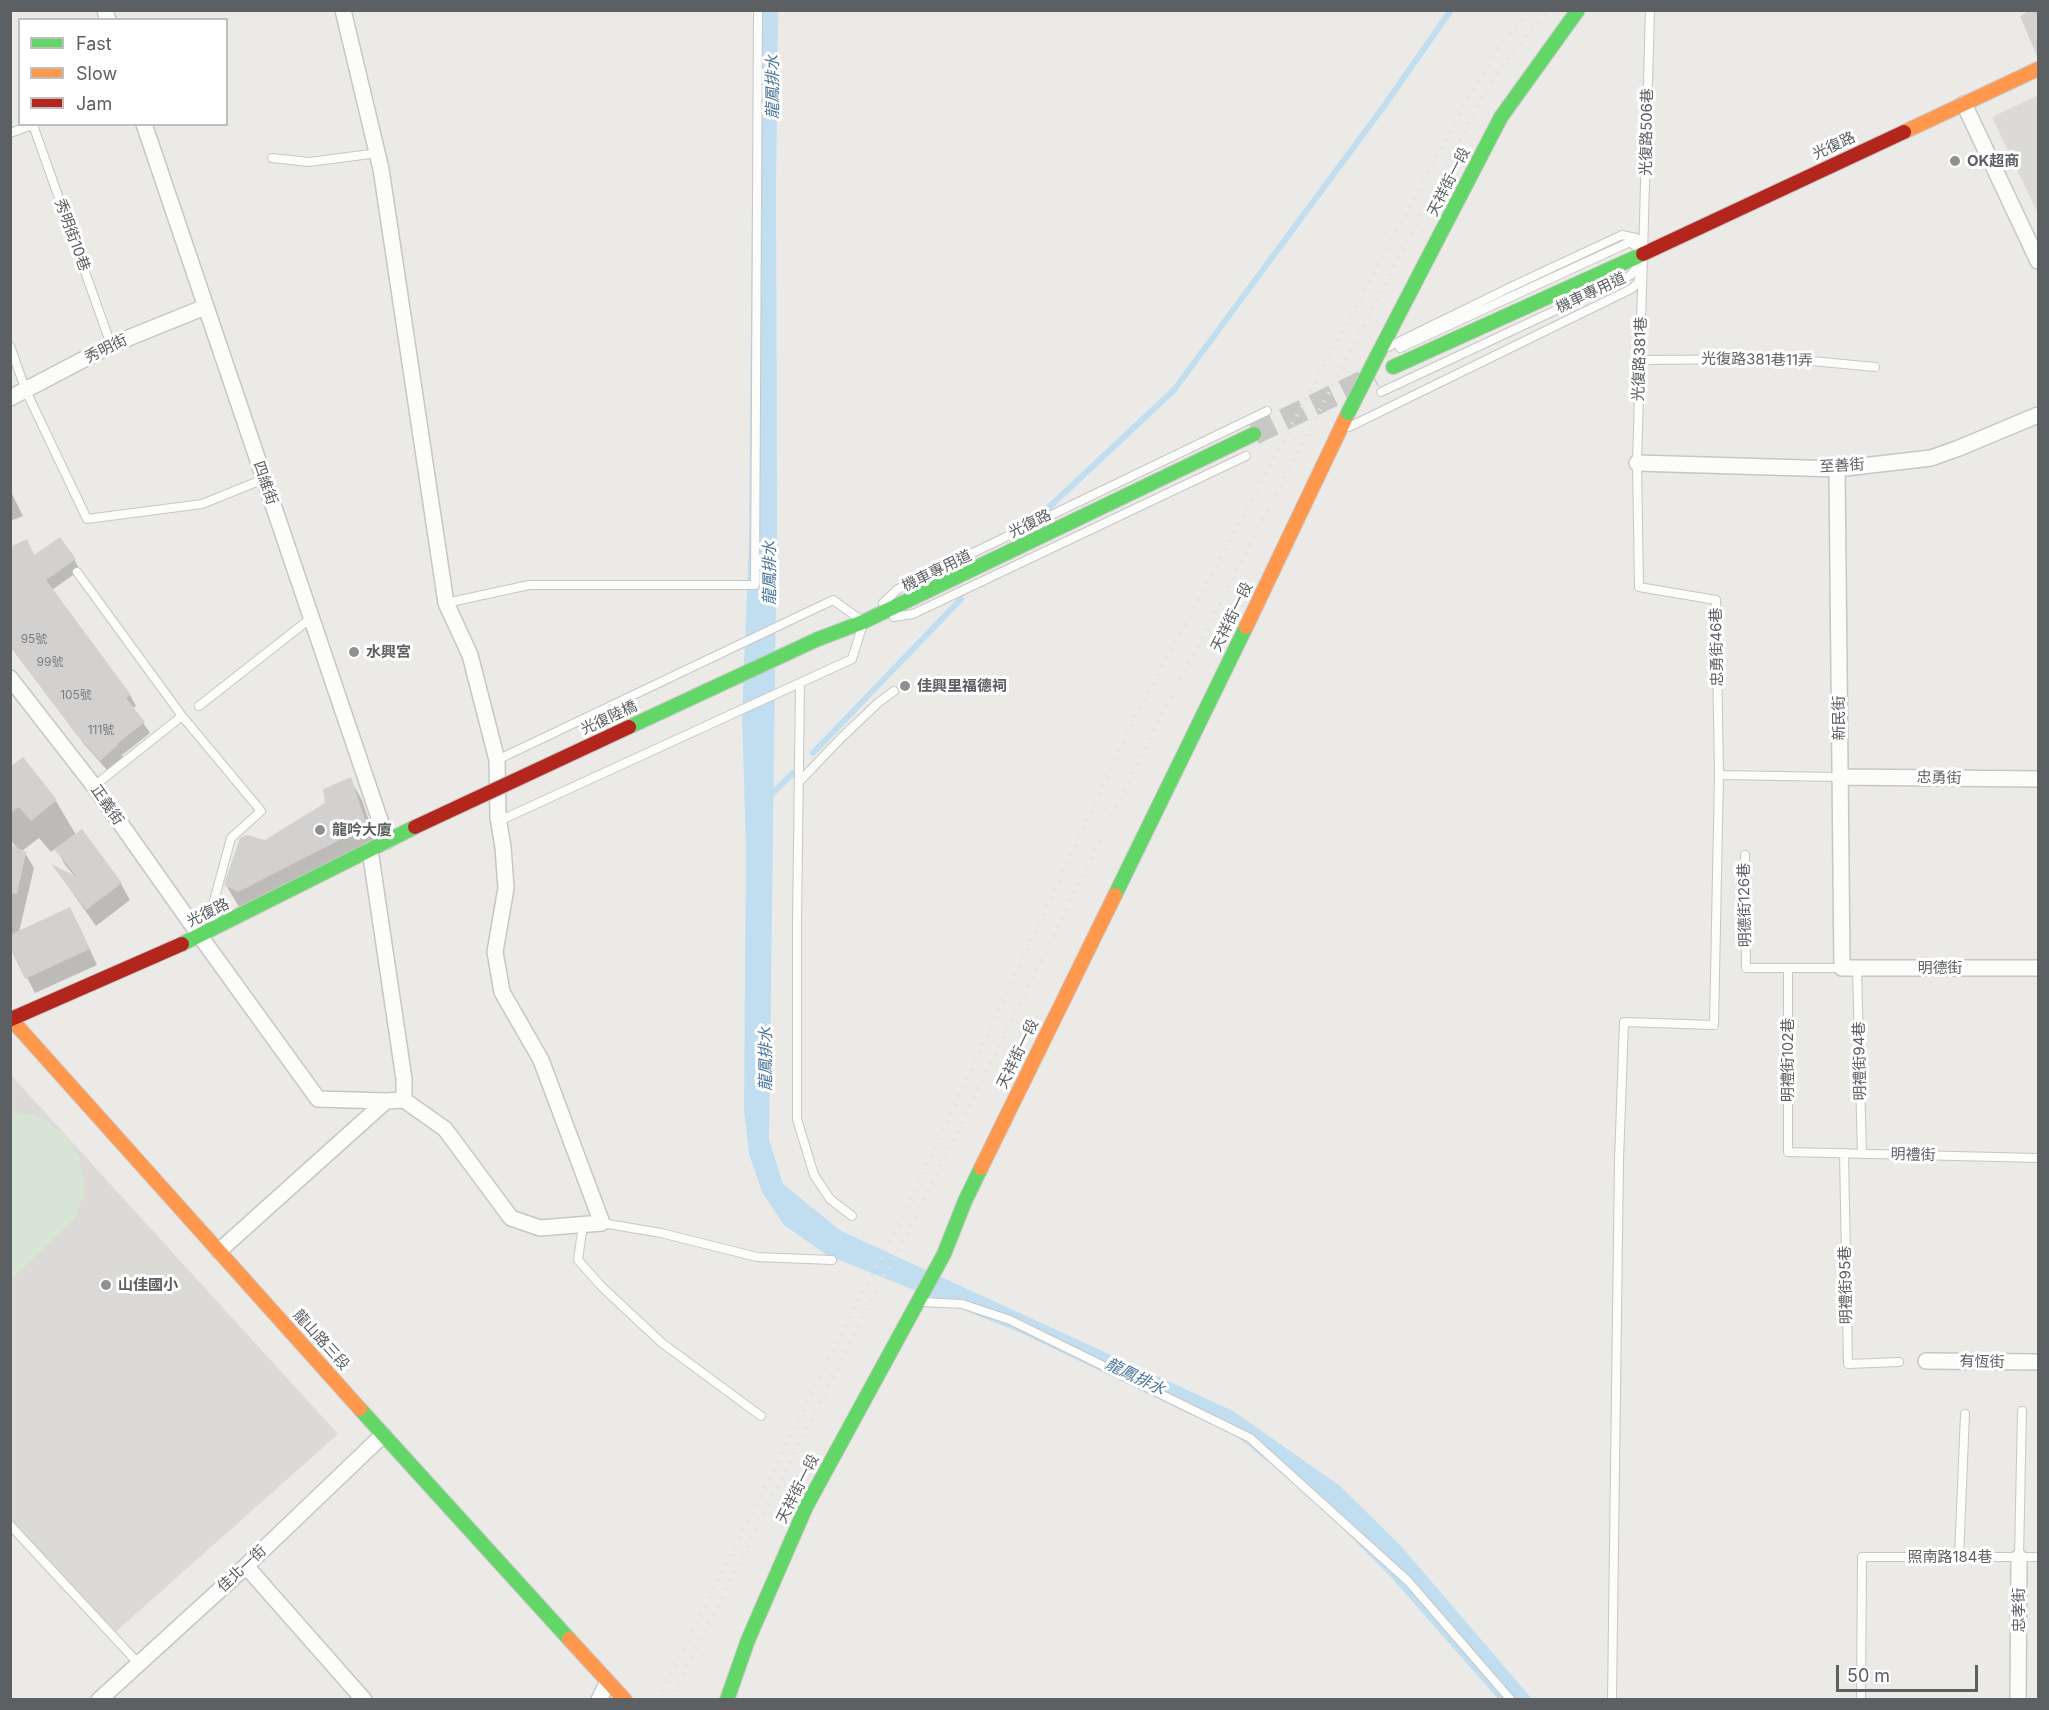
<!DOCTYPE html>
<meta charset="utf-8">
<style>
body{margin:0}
#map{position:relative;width:2049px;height:1710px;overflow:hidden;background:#ebeae7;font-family:Inter,sans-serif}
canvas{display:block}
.frame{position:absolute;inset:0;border:12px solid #5c6063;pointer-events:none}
.legend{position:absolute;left:18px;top:18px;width:210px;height:108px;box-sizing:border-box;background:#fff;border:2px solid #bebfc1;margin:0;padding:8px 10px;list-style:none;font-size:18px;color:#5c6063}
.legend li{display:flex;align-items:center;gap:12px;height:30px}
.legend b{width:30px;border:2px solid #bebfc1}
.scale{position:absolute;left:1836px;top:1665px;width:142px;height:27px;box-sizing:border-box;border:3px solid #5c6063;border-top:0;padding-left:8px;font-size:18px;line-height:21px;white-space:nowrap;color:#5c6063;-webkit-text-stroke:4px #fff;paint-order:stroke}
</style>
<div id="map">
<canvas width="2049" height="1710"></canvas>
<div class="frame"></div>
<ul class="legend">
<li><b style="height:8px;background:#63d668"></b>Fast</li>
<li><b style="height:8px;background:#ff974d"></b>Slow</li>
<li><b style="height:8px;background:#b3261e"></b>Jam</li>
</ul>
<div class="scale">50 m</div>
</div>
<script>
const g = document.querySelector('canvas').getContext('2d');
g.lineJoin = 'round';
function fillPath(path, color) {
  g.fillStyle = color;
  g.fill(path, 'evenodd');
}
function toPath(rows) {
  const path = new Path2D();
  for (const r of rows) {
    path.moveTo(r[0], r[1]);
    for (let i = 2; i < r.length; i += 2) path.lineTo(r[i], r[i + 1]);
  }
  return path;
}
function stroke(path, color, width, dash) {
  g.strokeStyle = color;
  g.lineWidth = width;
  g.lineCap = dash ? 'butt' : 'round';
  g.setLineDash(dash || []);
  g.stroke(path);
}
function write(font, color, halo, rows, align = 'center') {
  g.font = font + ' Inter,"Noto Sans TC",sans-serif';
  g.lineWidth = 6;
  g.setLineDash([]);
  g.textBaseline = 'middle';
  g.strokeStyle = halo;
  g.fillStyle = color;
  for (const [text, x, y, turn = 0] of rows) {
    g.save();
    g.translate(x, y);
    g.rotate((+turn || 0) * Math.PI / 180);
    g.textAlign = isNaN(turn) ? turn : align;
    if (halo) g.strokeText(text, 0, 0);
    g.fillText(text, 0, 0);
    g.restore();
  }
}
const education = toPath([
 [2038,95,2038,214,1992,117],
 [10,1074,338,1434,112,1635,11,1522]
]);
const green = toPath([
 [11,1113,33,1115,45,1120,65,1135,79,1157,84,1182,84,1195,74,1219,11,1280]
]);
const water = toPath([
 [755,11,778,11,776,186,777,524,769,1140,783,1184,841,1231,1233,1411,1340,1486,1401,1546,1532,1699,1498,1699,1390,1576,1313,1499,1238,1437,1021,1333,827,1255,784,1225,762,1192,749,1154,744,1109,746,849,742,713,749,542,752,196,757,188]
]);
const shadow = toPath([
 [2028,10,2038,10,2038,51,2031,37],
 [10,490,23,516,10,521],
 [32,551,35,557,74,559,80,570,52,590,130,695,136,706,133,708,150,733,122,755,123,757,107,770,84,744,10,646],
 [10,769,56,801,76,835,81,831,121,884,130,900,96,926,55,868,76,878,65,865,56,848,51,852,39,838,22,851,25,853,34,868,19,932,78,924,97,965,35,993,10,945,10,859,19,850,10,840],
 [350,779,362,800,378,848,239,907,226,885,265,842,327,804]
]);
const stream = toPath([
 [1046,510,1174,390,1384,106,1451,10],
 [813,753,961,599],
 [770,796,793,773]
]);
const building = toPath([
 [2031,10,2038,10,2037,56,2020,16],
 [60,537,76,559,46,580,131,695,126,698,145,722,117,744,118,745,100,761,76,734,10,646,10,547,27,539,34,555],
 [23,757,57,800,31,821,19,807,10,813,10,767],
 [351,777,367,826,238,892,224,885,240,838,247,835,265,840,325,803,323,789],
 [82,829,122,883,86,910,51,864,77,877,54,849],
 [10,844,26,852,17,894,10,893],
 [70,907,90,949,25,979,10,948,10,935]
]);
const secondaryTunnel = toPath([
 [1254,434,1374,376]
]);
const lane = toPath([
 [1650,10,1637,463,1639,587,1716,600,1719,775,1840,777],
 [33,125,111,345],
 [10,133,35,124],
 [272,158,309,162,378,153],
 [10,346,26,391,87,519,202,504,264,479],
 [1388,347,1515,285,1622,235,1636,238,1643,251],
 [1400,348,1630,242,1641,251],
 [1639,360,1791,359,1875,367],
 [1381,392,1631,275,1639,263],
 [1349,427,1631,289,1638,283,1640,274],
 [77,572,182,716,94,786],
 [446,603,529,585,755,585,758,10],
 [883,603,898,589,1267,411],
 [894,617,913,614,1246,456],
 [800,684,797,923,797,1119,814,1175,830,1199,852,1216],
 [199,706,311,618],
 [182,716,261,811,231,838,211,912,217,926],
 [497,760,833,600,861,620],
 [799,782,841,738,879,702,894,691],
 [499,821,852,659,862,627],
 [1745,855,1746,968,1842,968],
 [1788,968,1788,1152,2038,1158],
 [1857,968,1862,1154],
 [1844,1153,1848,1364,1899,1362],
 [602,1223,661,1233,757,1257,832,1260],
 [583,1225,578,1260,602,1287,662,1343,761,1416],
 [922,1302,962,1304,1010,1320,1250,1438,1408,1581,1511,1700],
 [10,1525,138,1663],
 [1959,1557,1965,1414],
 [2019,1557,2022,1411],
 [1612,1700,1619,1160,1624,1022,1714,1025,1719,775],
 [1861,1700,1862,1557,2038,1557]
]);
const street = toPath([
 [105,10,108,20],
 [1964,104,2038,261],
 [144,124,387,841],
 [10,398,111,345,205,307],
 [1637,463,1837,469,1931,458,1959,448,2038,415],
 [1837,469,1842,968,2038,968],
 [10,678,94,786,200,936,318,1099,386,1101],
 [1840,777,2038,779],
 [370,850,404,1079,404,1100],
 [219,1251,386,1101,404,1100,445,1129,511,1218,540,1228,602,1223,541,1060,502,992,495,952,506,888,503,847,498,817,497,760,470,655,446,603,381,169,343,10],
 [1926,1361,2038,1362],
 [246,1566,364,1700],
 [99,1700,246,1566,383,1435],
 [599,1700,607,1683],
 [2018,1700,2019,1557]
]);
const fast = toPath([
 [1377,356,1501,117,1578,10],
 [1393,367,1643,254],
 [818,639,863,622,1254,434],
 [1115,895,1246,627],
 [182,944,415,827],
 [360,1409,569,1639],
 [727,1700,748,1640,806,1507,944,1254,965,1201,981,1168]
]);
const slow = toPath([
 [1904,132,2038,69],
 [1246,627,1348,413],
 [10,1018,360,1409],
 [981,1168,1115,895],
 [569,1639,625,1700]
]);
const jam = toPath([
 [1643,254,1904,132],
 [11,1019,182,944]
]);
const rail = toPath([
 [658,1700,858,1301,897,1229,1135,717,1467,100,1501,45,1530,10],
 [670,1700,869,1305,908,1232,1155,728,1478,105,1511,55,1548,10]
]);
const fastBridge = toPath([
 [1348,413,1377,356],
 [629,727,818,639]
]);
const jamBridge = toPath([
 [415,827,629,727]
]);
const markers = [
 [1955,161,6,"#8e9091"],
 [354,652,6,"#8e9091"],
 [905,686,6,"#8e9091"],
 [320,830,6,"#8e9091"],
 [106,1285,6,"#8e9091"]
];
const numberNames = [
 ["95號",34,639],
 ["99號",50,662],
 ["105號",76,695],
 ["111號",101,730]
];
const streetNames = [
 ["光復路506巷",1647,132,-89],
 ["光復路",1834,146,-25],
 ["天祥街一段",1449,182,-63],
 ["秀明街10巷",72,235,70],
 ["機車專用道",1591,293,-25],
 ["秀明街",106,349,-26],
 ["光復路381巷",1640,359,-88],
 ["光復路381巷11弄",1757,360,1],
 ["至善街",1842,466,-3],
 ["四維街",265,483,71],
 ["光復路",1030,524,-26],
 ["機車專用道",937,571,-26],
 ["天祥街一段",1232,617,-64],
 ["忠勇街46巷",1717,647,-91],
 ["光復陸橋",609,718,-25],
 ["新民街",1839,718,-90],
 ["忠勇街",1939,778,1],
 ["正義街",107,805,55],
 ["明德街126巷",1745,905,-91],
 ["光復路",208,913,-26],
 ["明德街",1940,968],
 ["天祥街一段",1018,1054,-64],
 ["明禮街102巷",1788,1060,-90],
 ["明禮街94巷",1860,1061,-91],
 ["明禮街",1913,1155,1],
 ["明禮街95巷",1846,1285,-91],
 ["龍山路三段",321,1340,48],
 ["有恆街",1982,1362,1],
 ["天祥街一段",798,1489,-63],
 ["照南路184巷",1950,1557],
 ["佳北一街",242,1569,-43],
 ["忠孝街",2019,1610,-90]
];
const poiNames = [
 ["OK超商",1967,161],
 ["水興宮",366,652],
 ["佳興里福德祠",917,686],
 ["龍吟大廈",332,830],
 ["山佳國小",118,1285]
];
const waterNames = [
 ["龍鳳排水",773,87,-90],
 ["龍鳳排水",770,573,-90],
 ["龍鳳排水",766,1059,-90],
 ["龍鳳排水",1135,1377,26]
];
fillPath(education, '#dcdad7');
fillPath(green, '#d7e5d4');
fillPath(water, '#c0def0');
fillPath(shadow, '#0003');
stroke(stream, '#c0def0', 6);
fillPath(building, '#d2d1cf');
stroke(secondaryTunnel, '#c7c8c6', 22, [22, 11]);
stroke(lane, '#c6c6c6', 10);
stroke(street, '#c6c6c6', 18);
stroke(fast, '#c8c8c8', 16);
stroke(slow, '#c8c8c8', 16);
stroke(jam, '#c8c8c8', 16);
stroke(lane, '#fcfcfb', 8);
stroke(street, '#fcfcfb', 15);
stroke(fast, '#63d668', 14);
stroke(slow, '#ff974d', 14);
stroke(jam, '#b3261e', 14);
stroke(rail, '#e2e2e2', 4.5, [1.5, 8]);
stroke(fastBridge, '#c8c8c8', 16, []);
stroke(jamBridge, '#c8c8c8', 16, []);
stroke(fastBridge, '#63d668', 14);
stroke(jamBridge, '#b3261e', 14);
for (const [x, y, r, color] of markers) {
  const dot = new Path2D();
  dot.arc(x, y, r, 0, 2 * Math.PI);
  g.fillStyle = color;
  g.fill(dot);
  stroke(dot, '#fff', 2);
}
write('12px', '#7b7e7f', null, numberNames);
write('15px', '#5c6063', '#fff', streetNames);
write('bold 15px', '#5c6063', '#fff', poiNames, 'left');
write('italic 16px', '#4a759c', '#fff', waterNames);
</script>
